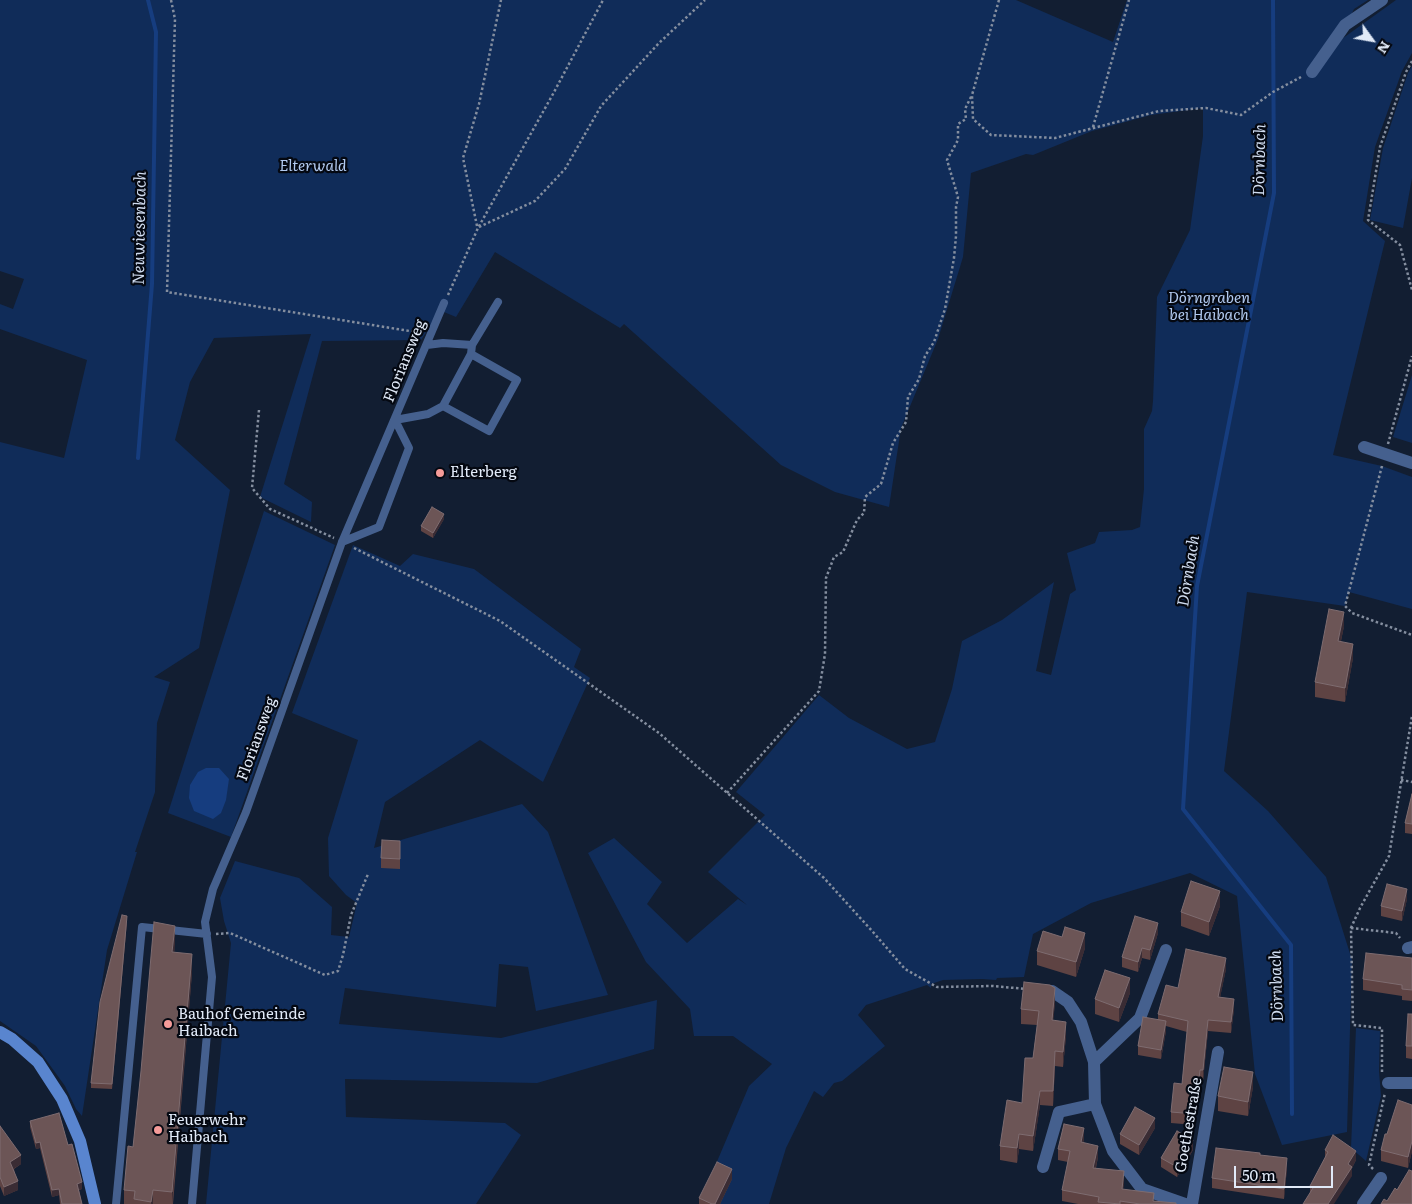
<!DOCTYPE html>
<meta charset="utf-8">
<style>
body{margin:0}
#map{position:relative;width:1412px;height:1204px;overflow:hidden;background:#121e32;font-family:Literata,serif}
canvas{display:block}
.north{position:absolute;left:1347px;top:15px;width:50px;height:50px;-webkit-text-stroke:4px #040811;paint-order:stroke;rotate:122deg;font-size:14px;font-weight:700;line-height:20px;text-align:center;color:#e1eaf8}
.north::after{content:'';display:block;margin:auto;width:18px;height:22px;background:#e1eaf8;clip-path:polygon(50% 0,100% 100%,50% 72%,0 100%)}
.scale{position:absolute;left:1234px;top:1166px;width:99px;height:22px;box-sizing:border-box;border:2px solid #e1eaf8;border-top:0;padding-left:6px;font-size:15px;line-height:18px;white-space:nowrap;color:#e1eaf8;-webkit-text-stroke:4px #040811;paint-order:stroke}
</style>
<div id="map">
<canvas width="1412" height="1204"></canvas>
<div class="north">N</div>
<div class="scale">50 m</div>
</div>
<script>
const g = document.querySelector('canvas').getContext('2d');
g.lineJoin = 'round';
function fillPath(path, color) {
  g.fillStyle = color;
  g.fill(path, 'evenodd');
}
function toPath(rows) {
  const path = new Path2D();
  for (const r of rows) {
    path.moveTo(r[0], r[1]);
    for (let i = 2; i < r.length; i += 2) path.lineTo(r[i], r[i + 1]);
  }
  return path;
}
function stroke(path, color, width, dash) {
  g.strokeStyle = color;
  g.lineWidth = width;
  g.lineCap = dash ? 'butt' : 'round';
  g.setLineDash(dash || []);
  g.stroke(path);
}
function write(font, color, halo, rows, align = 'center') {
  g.font = font + ' Literata,serif';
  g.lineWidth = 4.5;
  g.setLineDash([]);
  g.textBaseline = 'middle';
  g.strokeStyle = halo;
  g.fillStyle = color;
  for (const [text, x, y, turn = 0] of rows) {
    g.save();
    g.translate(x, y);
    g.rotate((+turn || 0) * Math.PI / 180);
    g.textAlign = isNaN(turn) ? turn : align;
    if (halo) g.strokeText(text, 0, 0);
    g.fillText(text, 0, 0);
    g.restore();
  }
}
const green = toPath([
 [0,0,1016,0,1113,42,1127,0,1368,0,1354,9,1339,41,1396,0,1412,0,1412,53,1402,71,1375,147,1363,221,1385,241,1333,455,1382,466,1412,477,1412,609,1349,592,1345,606,1247,592,1224,771,1268,811,1326,877,1352,960,1347,1132,1282,1145,1255,1074,1237,896,1190,873,1091,903,1033,934,1024,977,997,978,996,980,982,979,943,980,931,984,931,988,927,985,866,1005,858,1015,885,1046,842,1081,834,1083,823,1097,814,1091,786,1148,769,1204,699,1204,749,1086,772,1064,733,1036,694,1036,690,1009,646,962,588,853,614,838,662,882,647,904,687,943,738,899,747,905,708,872,765,815,736,792,819,695,849,718,907,749,935,742,952,689,962,641,1002,620,1054,582,1036,671,1051,675,1070,594,1076,590,1067,553,1095,543,1099,532,1132,530,1140,527,1144,489,1144,429,1152,411,1153,401,1157,297,1190,230,1203,136,1203,108,1151,115,1092,131,1033,155,1026,154,971,173,963,257,938,339,901,428,889,507,835,492,781,465,624,324,620,328,495,252,456,317,444,312,427,331,421,340,322,341,284,484,312,502,311,522,260,497,311,334,214,338,190,382,175,440,230,490,199,648,154,677,170,682,157,723,155,792,135,852,137,852,107,950,82,1116,76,1109,65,1086,36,1046,0,1021,0,442,64,458,87,360,0,329,0,304,13,309,24,279,0,271],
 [1412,66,1412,178,1403,228,1370,220,1383,148,1408,73],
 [1412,375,1412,443,1393,437],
 [264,511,335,545,231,837,168,813],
 [353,545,400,566,413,554,474,569,581,649,574,667,590,678,543,782,480,740,385,802,374,848,522,804,548,832,608,995,536,1011,528,967,499,964,496,1007,345,988,339,1024,501,1038,657,1000,654,1049,537,1083,345,1079,346,1117,505,1123,521,1135,476,1204,206,1204,231,943,224,921,220,898,235,861,299,878,332,907,331,935,349,937,357,903,346,895,329,876,328,838,358,740,292,713],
 [1356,1028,1380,1031,1379,1071,1381,1096,1366,1161,1351,1148]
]);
const water = toPath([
 [206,768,219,768,229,779,226,800,221,813,213,819,194,811,189,798,190,785,198,772]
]);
const stream = toPath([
 [1273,0,1274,193,1197,586,1183,809,1291,945,1292,1114],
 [138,458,152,284,156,32,148,0]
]);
const path = toPath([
 [171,0,175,19,167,292,422,333],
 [999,0,972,95,973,119,991,135,1055,138,1159,111,1206,108,1241,115,1273,92,1301,77],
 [1412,61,1406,72,1380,147,1368,220,1400,245,1412,290],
 [1093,127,1129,0],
 [477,226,463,158,479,104,501,0],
 [479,227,535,201,565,169,601,106,659,43,705,0],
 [448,295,478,228,553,94,603,0],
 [259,410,252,488,270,509,334,538],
 [1388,444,1412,356],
 [1382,466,1345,606,1352,613,1412,635],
 [354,548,500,621,659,733,824,878,873,932,905,969,937,987,993,986,1026,989],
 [1401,780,1412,782],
 [727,793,819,691,825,654,826,578,834,557,843,552,857,520,864,513,865,497,881,484,893,443,906,422,908,397,919,379,925,356,934,342,945,309,954,258,956,236,956,207,958,197,947,160,958,140,958,124,966,119,965,109,972,95],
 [1351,928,1396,933,1400,938],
 [216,934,230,933,325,975,338,971,343,955,351,915,368,874],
 [1382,1072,1382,1028,1353,1025,1351,928,1360,908,1389,856,1412,716],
 [1373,1169,1369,1165,1385,1093]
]);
const lane = toPath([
 [427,345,443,343,472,345],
 [471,354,517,380,489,431,443,406,471,354,472,345,498,302],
 [342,542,379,527,409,448,395,420,428,414,443,406],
 [116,1204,142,927,207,934],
 [192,1204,212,977,205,922,213,889,246,812,342,542,444,303]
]);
const street = toPath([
 [1312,72,1345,25,1382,0],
 [1364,447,1412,463],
 [1408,948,1412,947],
 [1052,991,1068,1002,1081,1022,1094,1062,1095,1104,1113,1151,1142,1189,1185,1204],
 [1094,1062,1140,1018,1166,950],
 [1388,1083,1412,1083],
 [1043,1167,1059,1112,1095,1104],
 [1192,1204,1218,1052],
 [1363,1204,1381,1178]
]);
const secondary = toPath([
 [0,1032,12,1039,38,1062,62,1099,80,1141,95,1204]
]);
const wall = toPath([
 [444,519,433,538,421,531,421,526],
 [1344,626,1341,641,1353,658,1345,702,1315,697,1315,682],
 [1412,794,1412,834,1405,833,1405,823],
 [400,851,400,869,381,868,381,858],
 [1407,899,1402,921,1381,916,1381,906],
 [1220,906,1209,936,1181,926,1181,912],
 [127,921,112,1089,91,1088,91,1083],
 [1158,933,1150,960,1142,958,1138,972,1122,967,1122,957],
 [1062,937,1085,948,1076,977,1037,965,1037,951],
 [175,945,174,952,192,973,173,1204,124,1204,124,1190],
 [1412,958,1412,1001,1402,1000,1402,996,1363,990,1363,979],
 [1226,969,1220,997,1234,1009,1231,1033,1208,1031,1203,1081,1200,1081,1195,1125,1171,1123,1171,1112,1182,1084,1187,1032,1166,1026,1166,1031,1161,1059,1138,1055,1138,1046,1158,1020,1158,1014,1178,988],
 [1130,993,1119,1022,1095,1014,1095,999],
 [1055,1003,1053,1020,1066,1036,1063,1067,1055,1066,1053,1106,1040,1105,1033,1151,1019,1149,1017,1163,1000,1160,1000,1146,1022,1103,1033,1058,1037,1025,1021,1024,1021,1009],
 [1412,1014,1412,1059,1406,1058,1406,1046],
 [1253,1087,1248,1116,1218,1111,1218,1096],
 [1412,1105,1412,1151,1408,1168,1381,1161,1381,1150,1387,1134],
 [30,1121,68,1145,82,1189,79,1190,82,1204,60,1204,59,1195,52,1197,40,1148,36,1149,30,1127],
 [0,1126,21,1164,14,1169,18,1190,4,1196,0,1186],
 [1155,1128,1139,1155,1120,1144,1120,1134],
 [1084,1139,1083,1143,1098,1157,1096,1168,1124,1183,1123,1189,1154,1201,1176,1204,1078,1204,1062,1201,1062,1190,1068,1162,1058,1160,1058,1149],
 [1193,1150,1177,1177,1161,1167,1161,1158],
 [1325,1150,1356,1160,1352,1168,1352,1176,1310,1193,1310,1186,1325,1158],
 [1260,1155,1287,1168,1284,1199,1212,1188,1212,1178],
 [732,1179,720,1204,699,1204,699,1198]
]);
const shadedWall = toPath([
 [444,514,444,519,433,538,433,533],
 [1344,612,1344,626,1338,655,1338,641],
 [1353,644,1353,658,1345,702,1345,688],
 [1407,889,1407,899,1402,921,1402,911],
 [1220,891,1220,906,1209,936,1209,922],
 [127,916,127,921,112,1089,112,1084],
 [1158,923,1158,933,1150,960,1150,950],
 [175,926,175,945,172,971,172,952],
 [1085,933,1085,948,1076,977,1076,962],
 [1142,948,1142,958,1138,972,1138,962],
 [192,954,192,973,172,1204,172,1192],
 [1226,958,1226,969,1218,1008,1218,997],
 [1130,978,1130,993,1119,1022,1119,1008],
 [1055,988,1055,1003,1052,1035,1052,1020],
 [1234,999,1234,1009,1231,1033,1231,1022],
 [1208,1020,1208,1031,1203,1081,1203,1070],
 [1166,1021,1166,1031,1161,1059,1161,1050],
 [1066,1022,1066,1036,1063,1067,1063,1052],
 [1055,1051,1055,1066,1053,1106,1053,1091],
 [1200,1070,1200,1081,1195,1125,1195,1114],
 [1253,1072,1253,1087,1248,1116,1248,1102],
 [1040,1091,1040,1105,1033,1151,1033,1136],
 [1155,1118,1155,1128,1139,1155,1139,1145],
 [1084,1128,1084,1139,1081,1153,1081,1142],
 [1019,1134,1019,1149,1017,1163,1017,1148],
 [1193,1140,1193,1150,1177,1177,1177,1167],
 [1412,1141,1412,1151,1408,1168,1408,1157],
 [40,1142,40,1148,36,1149,36,1143],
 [1098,1146,1098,1157,1093,1179,1093,1168],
 [1356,1151,1356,1160,1352,1168,1352,1176,1334,1204,1328,1204,1348,1164],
 [21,1155,21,1164,10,1171,10,1162],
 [1287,1158,1287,1168,1284,1199,1284,1189],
 [732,1169,732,1179,720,1204,715,1204],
 [1124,1171,1124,1183,1122,1200,1122,1189],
 [18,1181,18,1190,4,1196,4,1187],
 [82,1182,82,1189,77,1190,77,1184],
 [59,1189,59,1195,52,1197,52,1190],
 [153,1190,153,1204,151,1204,151,1202]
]);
const building = toPath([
 [432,507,444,514,433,533,421,526,432,507],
 [1329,609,1344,612,1338,641,1353,644,1345,688,1315,682,1329,609],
 [1412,794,1412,824,1405,823,1412,794],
 [382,840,400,841,400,859,381,858,382,840],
 [1191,881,1220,891,1209,922,1181,912,1191,881],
 [1387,884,1407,889,1402,911,1381,906,1387,884],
 [122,915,127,916,112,1084,91,1083,100,1002,111,958,122,915],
 [1135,916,1158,923,1150,950,1142,948,1138,962,1122,957,1135,916],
 [154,922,175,926,172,952,192,954,172,1192,153,1190,151,1202,134,1199,135,1191,124,1190,128,1146,133,1147,141,1071,154,922],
 [1065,927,1085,933,1076,962,1037,951,1043,931,1062,937,1065,927],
 [1186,949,1226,958,1218,997,1234,999,1231,1022,1208,1020,1203,1070,1200,1070,1195,1114,1171,1112,1174,1083,1182,1084,1188,1021,1158,1014,1166,985,1178,988,1186,949],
 [1366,953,1412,958,1412,990,1402,989,1402,985,1363,979,1366,953],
 [1105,970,1130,978,1119,1008,1095,999,1105,970],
 [1024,982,1050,985,1055,988,1052,1020,1066,1022,1063,1052,1055,1051,1053,1091,1040,1091,1033,1136,1019,1134,1017,1148,1000,1146,1007,1100,1022,1103,1025,1058,1033,1058,1039,1011,1021,1009,1024,982],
 [1408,1014,1412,1014,1412,1046,1406,1046,1408,1014],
 [1143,1017,1166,1021,1161,1050,1138,1046,1143,1017],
 [1224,1067,1253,1072,1248,1102,1218,1096,1224,1067],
 [1398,1100,1412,1105,1412,1141,1408,1157,1381,1150,1385,1134,1387,1134,1398,1100],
 [1135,1107,1155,1118,1139,1145,1120,1134,1135,1107],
 [59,1113,68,1145,72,1144,82,1182,77,1184,82,1204,62,1204,59,1189,52,1190,40,1142,36,1143,30,1121,59,1113],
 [1064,1124,1084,1128,1081,1142,1098,1146,1093,1168,1124,1171,1122,1189,1154,1193,1153,1201,1176,1203,1176,1204,1140,1204,1120,1201,1120,1204,1098,1202,1099,1197,1062,1190,1070,1151,1058,1149,1064,1124],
 [0,1126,21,1155,10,1162,18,1181,4,1187,0,1177,0,1126],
 [1177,1131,1193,1140,1177,1167,1161,1158,1177,1131],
 [1333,1135,1356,1151,1348,1164,1352,1167,1328,1204,1303,1204,1313,1188,1310,1186,1328,1152,1325,1150,1333,1135],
 [1216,1148,1260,1153,1260,1155,1287,1158,1284,1189,1212,1178,1216,1148],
 [717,1162,732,1169,715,1204,712,1204,699,1198,717,1162],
 [1409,1170,1412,1171,1412,1204,1381,1204,1384,1199,1387,1201,1395,1188,1397,1190,1409,1170]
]);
const markers = [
 [440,473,5,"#f59b99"],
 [168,1024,5,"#f59b99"],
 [158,1130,5,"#f59b99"]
];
const parkNames = [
 ["Elterwald",313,167],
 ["Dörngraben",1209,299],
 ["bei Haibach",1209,316]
];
const streetNames = [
 ["Floriansweg",405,361,-68],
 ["Floriansweg",257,739,-70],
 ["Goethestraße",1189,1125,-80]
];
const poiNames = [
 ["Elterberg",450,473],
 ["Bauhof Gemeinde",178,1015],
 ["Haibach",178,1032],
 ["Feuerwehr",168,1121],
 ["Haibach",168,1138]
];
const waterNames = [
 ["Dörnbach",1260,160,-89],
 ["Neuwiesenbach",140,228,-89],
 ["Dörnbach",1189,571,-81],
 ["Dörnbach",1277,986,-92]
];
fillPath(green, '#102c59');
fillPath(water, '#163d7f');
stroke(stream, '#163d7f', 4);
stroke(path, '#848e9f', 2.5, [2.5, 2.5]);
stroke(lane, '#45608e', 8);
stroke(street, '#45608e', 12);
stroke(secondary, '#5985cf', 12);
fillPath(wall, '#5e4343');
fillPath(shadedWall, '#3a2c34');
fillPath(building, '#6c5556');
stroke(building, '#7e6c70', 1);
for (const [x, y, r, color] of markers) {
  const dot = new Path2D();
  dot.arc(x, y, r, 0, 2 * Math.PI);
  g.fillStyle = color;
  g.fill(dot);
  stroke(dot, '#040811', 2);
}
write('italic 15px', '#b2caf0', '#040811', parkNames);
write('15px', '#e1eaf8', '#040811', streetNames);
write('15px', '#e1eaf8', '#040811', poiNames, 'left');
write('italic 16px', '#cfdbef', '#040811', waterNames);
</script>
